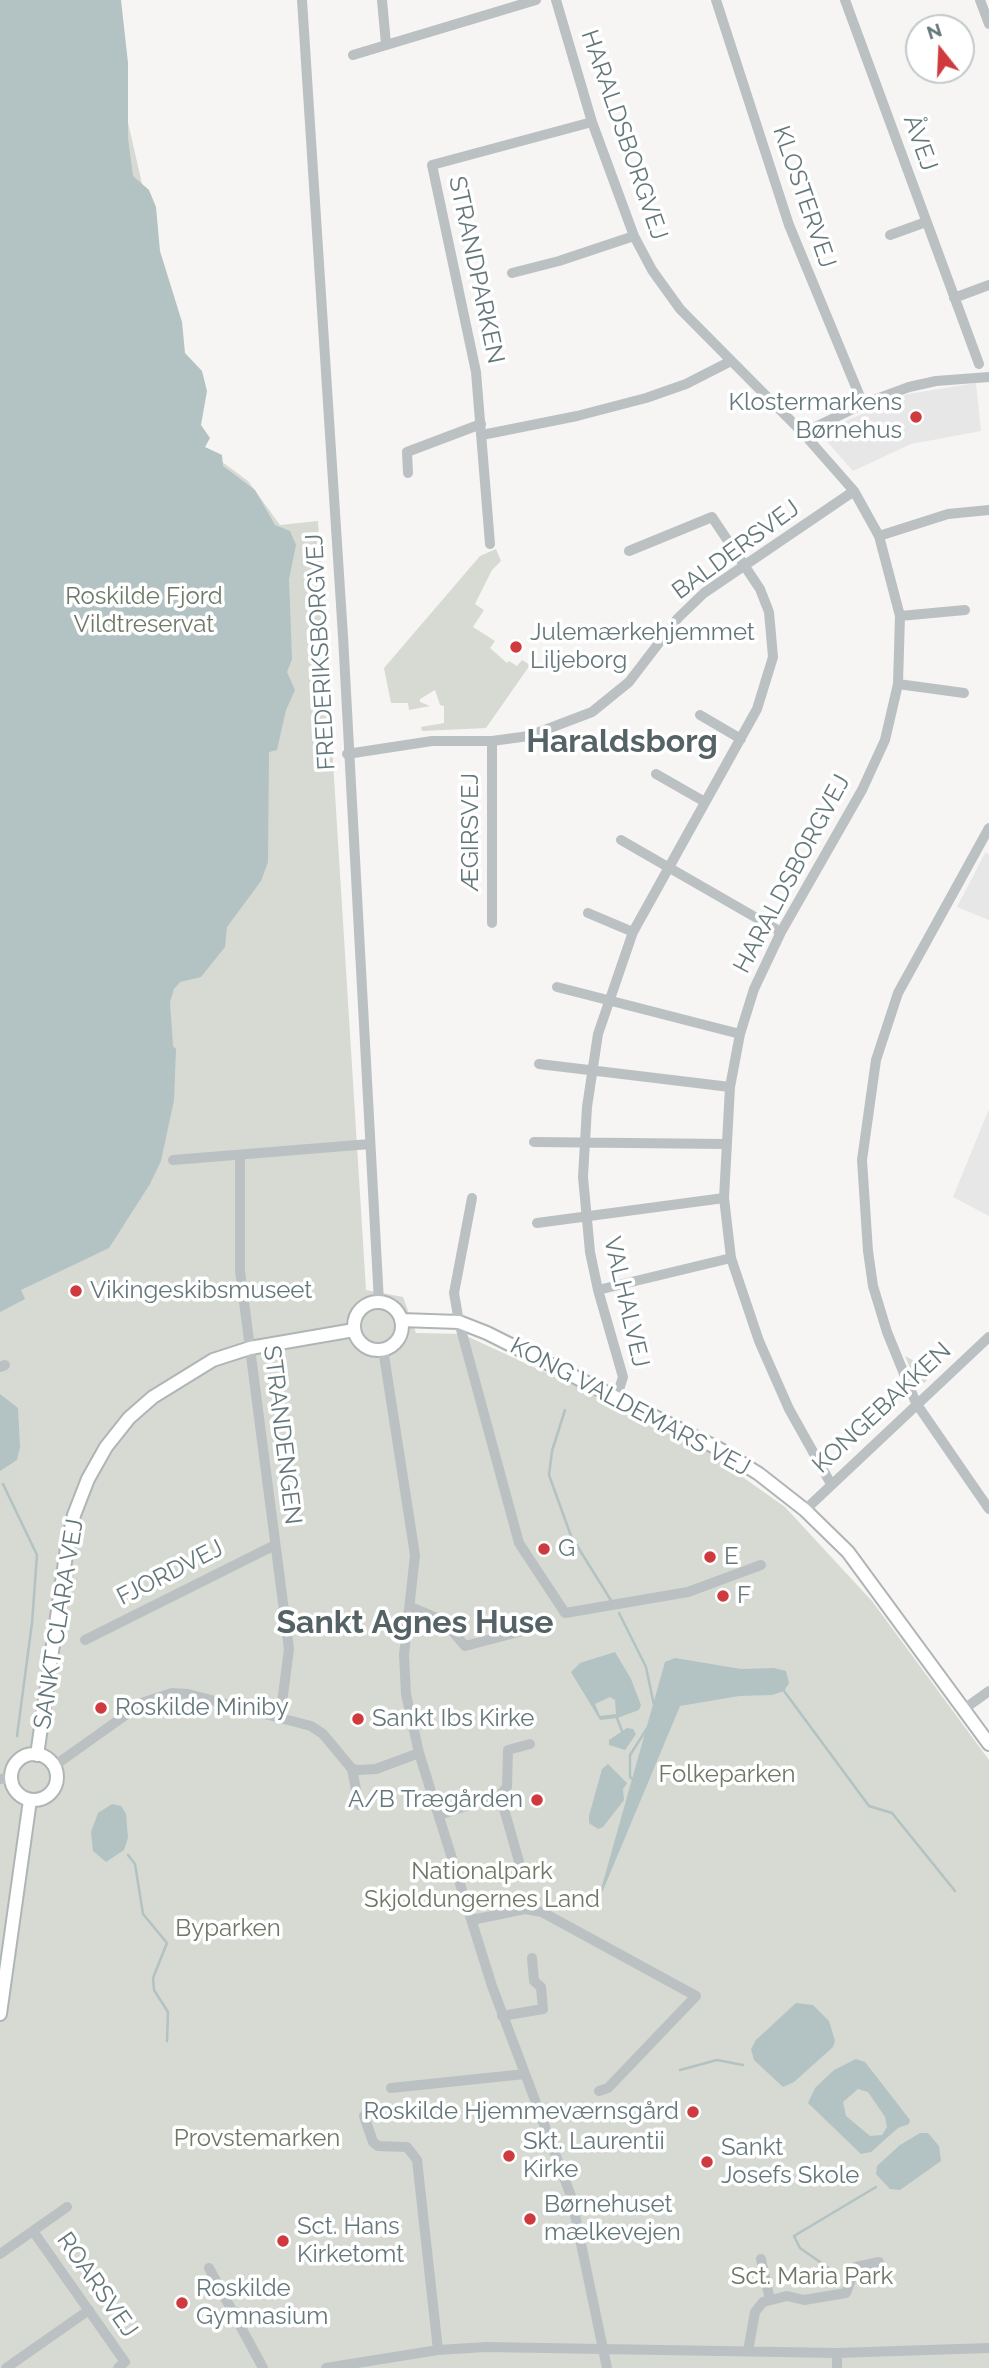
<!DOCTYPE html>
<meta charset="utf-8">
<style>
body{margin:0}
#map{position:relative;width:989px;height:2368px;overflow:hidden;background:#f6f5f3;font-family:Raleway,sans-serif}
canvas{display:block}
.north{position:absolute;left:905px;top:14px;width:70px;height:70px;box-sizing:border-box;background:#fff;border:2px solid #c1c9ca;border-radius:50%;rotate:342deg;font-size:19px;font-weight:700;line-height:28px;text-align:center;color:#64777a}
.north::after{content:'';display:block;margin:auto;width:24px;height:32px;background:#cf3a3e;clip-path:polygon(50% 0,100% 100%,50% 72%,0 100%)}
</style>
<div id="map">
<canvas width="989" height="2368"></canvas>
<div class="north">N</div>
</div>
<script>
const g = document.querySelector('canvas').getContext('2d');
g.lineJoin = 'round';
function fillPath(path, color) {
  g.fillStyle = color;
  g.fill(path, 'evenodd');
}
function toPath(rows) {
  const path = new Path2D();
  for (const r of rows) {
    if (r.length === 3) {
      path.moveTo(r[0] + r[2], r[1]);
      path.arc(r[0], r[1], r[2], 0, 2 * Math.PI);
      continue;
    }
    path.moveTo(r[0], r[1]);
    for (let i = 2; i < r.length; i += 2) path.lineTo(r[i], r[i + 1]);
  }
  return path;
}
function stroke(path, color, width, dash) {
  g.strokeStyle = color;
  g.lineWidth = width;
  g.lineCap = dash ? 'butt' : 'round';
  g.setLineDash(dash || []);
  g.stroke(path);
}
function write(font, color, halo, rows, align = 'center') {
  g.font = font + ' Raleway,sans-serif';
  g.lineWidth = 7;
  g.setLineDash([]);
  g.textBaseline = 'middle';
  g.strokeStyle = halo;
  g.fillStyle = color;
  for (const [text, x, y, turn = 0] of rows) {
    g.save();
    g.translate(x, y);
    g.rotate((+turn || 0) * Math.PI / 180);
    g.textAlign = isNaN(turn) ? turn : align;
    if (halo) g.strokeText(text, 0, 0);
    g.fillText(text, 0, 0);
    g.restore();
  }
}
const built = toPath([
 [976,383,981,431,911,444,853,471,823,437,825,430,908,394],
 [985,853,989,854,989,920,957,907],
 [989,1109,989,1216,953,1197]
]);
const green = toPath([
 [0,0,109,0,127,118,202,447,248,481,280,525,318,521,366,1290,403,1297,416,1333,462,1334,686,1437,785,1507,872,1601,989,1760,989,2368,0,2368],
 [496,549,501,561,492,570,475,604,484,610,473,627,495,641,490,648,507,663,509,661,517,666,522,660,530,665,486,728,422,731,421,727,444,723,444,706,440,705,435,690,420,699,420,702,430,706,409,710,408,703,391,703,384,668,480,556],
 [905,1356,932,1371,938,1370,924,1383,916,1382]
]);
const water = toPath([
 [0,0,121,0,128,63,128,138,133,176,149,190,156,207,160,251,182,322,185,353,202,371,207,391,201,425,210,438,205,447,222,455,223,466,255,490,275,525,290,531,296,545,289,579,292,659,287,672,295,690,286,710,277,750,269,752,268,862,261,881,227,927,225,947,201,977,180,982,174,989,170,1002,173,1046,176,1049,174,1100,161,1161,150,1184,109,1248,21,1290,25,1299,0,1312],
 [0,1394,18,1408,20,1447,17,1460,0,1471],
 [615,1652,631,1679,641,1705,639,1710,617,1718,600,1720,571,1672,580,1663],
 [610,1697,615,1700,616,1714,600,1716,595,1704],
 [675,1658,741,1669,774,1668,786,1671,789,1683,784,1691,772,1695,739,1696,680,1706,596,1907,665,1662],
 [627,1728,633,1729,636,1734,625,1750,609,1745,609,1740],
 [608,1764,627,1783,623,1789,624,1800,603,1827,598,1829,589,1823,589,1816,602,1769],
 [112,1804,121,1806,126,1814,128,1838,124,1850,106,1862,93,1851,91,1832,98,1813],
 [796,2003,813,2005,829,2021,835,2041,833,2047,794,2082,783,2087,754,2060,751,2049,756,2040],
 [856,2059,865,2062,910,2120,909,2124,898,2128,871,2152,861,2154,808,2103,815,2088,834,2070],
 [858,2089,868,2092,885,2117,887,2127,882,2135,870,2136,846,2116,843,2102],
 [920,2133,928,2133,939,2146,941,2161,900,2190,890,2189,876,2174,877,2166,900,2145]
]);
const stream = toPath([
 [565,1410,552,1451,549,1475,571,1536,612,1602],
 [3,1484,37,1555,32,1623,17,1736],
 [619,1613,646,1667,654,1705],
 [784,1691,869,1806,892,1813,955,1891],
 [617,1718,622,1731],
 [634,1780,630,1777,630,1755,648,1727],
 [128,1855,135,1864,143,1914,167,1943,153,1978,154,1990,168,2012,167,2041],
 [680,2070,717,2060,743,2065],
 [830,2269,800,2248,794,2236,876,2187]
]);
const minor = toPath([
 [302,0,343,636,379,1302],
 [382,0,386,44],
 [556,0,592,122,634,236,652,270,680,309,803,433,854,491,879,536,900,616,898,684,885,740,862,790,781,932,754,989,740,1034,730,1087,724,1198,731,1258,759,1341,789,1409,831,1484],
 [716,0,789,225,863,404],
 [845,0,979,364],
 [980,0,989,24],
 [353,55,536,0],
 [890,235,926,222],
 [512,273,559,261,634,236],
 [954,298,989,285],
 [803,433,863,404,909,387,936,381,989,377],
 [482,435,577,416,646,398,686,384,731,361],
 [408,473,407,452,481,424],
 [879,536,948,514,989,510],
 [490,544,476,372,432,165,592,122],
 [900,616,965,610],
 [898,684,964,693],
 [700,715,741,739],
 [347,754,432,741,492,741,529,736,592,712,629,682,678,618,704,593,854,491],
 [656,774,705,802],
 [989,828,898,993,876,1060,862,1160,868,1251,873,1286,887,1332,916,1403,989,1509],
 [621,840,781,932],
 [588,913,633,932],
 [492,923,492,741],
 [557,987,740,1034],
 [539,1064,730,1087],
 [534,1142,726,1144],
 [240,1156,240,1271,289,1649,280,1718],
 [173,1160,370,1144],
 [472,1198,454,1293,459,1322,519,1543,565,1613,688,1592,761,1565],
 [537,1223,724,1198],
 [598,1290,731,1258],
 [383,1349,415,1555,404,1655,406,1694,419,1753,492,1986,571,2196,607,2368],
 [0,1367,5,1365],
 [617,1396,623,1377,598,1290,590,1252,583,1177,587,1107,598,1034,633,932,757,709,773,657,769,612,760,589,712,517,629,551],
 [805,1510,989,1337],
 [411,1607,444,1621,465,1646,549,1624],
 [85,1640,275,1545],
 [964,1709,989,1691],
 [54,1766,144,1702,172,1693,188,1694,311,1726,323,1734,352,1769,358,1770,376,1769,419,1753],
 [352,1769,359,1805],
 [0,1779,11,1778],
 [439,1815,500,1795],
 [522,1872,500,1795,507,1787,508,1750,530,1744],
 [472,1920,525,1909,542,1912,696,1996,608,2088,599,2091],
 [502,2016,543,2009,541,1987,534,1981,532,1958],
 [391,2088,525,2074],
 [364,2116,373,2142,378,2146,407,2147,417,2160,438,2350],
 [33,2231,125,2362,118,2368],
 [0,2254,67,2207],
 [761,2259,770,2300],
 [209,2268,263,2368],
 [748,2351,755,2312,763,2302,787,2296,804,2300,846,2293,856,2267,879,2262],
 [837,2353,837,2368],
 [6,2368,89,2310],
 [326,2368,438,2350,486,2347,837,2353,989,2348]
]);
const major = toPath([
 [378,1326,24],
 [401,1320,459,1322,487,1333,721,1450,759,1474,805,1510,848,1552,989,1744],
 [34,1777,23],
 [37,1755,67,1548,74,1515,88,1479,106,1447,129,1418,153,1397,213,1360,250,1348,354,1330],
 [0,2014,30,1800]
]);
const markers = [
 [916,417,7,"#cf3a3e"],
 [516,647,7,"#cf3a3e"],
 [76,1291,7,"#cf3a3e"],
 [544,1549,7,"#cf3a3e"],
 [710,1557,7,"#cf3a3e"],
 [723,1596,7,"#cf3a3e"],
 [101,1708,7,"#cf3a3e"],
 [358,1719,7,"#cf3a3e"],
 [537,1800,7,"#cf3a3e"],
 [693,2112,7,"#cf3a3e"],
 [509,2156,7,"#cf3a3e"],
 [707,2162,7,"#cf3a3e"],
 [530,2219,7,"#cf3a3e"],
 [283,2241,7,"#cf3a3e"],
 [182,2303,7,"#cf3a3e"]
];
const streetNames = [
 ["HARALDSBORGVEJ",624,135,71],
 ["ÅVEJ",920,143,70],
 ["KLOSTERVEJ",804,197,71],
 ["STRANDPARKEN",476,270,78],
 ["BALDERSVEJ",736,550,-36],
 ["FREDERIKSBORGVEJ",321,652,-93],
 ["ÆGIRSVEJ",471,832,-90],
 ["HARALDSBORGVEJ",792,874,-62],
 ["VALHALVEJ",626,1302,77],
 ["KONG VALDEMARS VEJ",630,1407,28],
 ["KONGEBAKKEN",882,1408,-43],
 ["STRANDENGEN",282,1435,83],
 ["FJORDVEJ",170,1573,-27],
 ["SANKT CLARA VEJ",59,1624,-81],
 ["ROARSVEJ",97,2285,55]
];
const poiNames = [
 ["Klostermarkens",902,403,"right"],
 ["Børnehus",902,431,"right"],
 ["Julemærkehjemmet",530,633],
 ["Liljeborg",530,661],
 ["Vikingeskibsmuseet",90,1291],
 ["G",558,1549],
 ["E",724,1557],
 ["F",737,1596],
 ["Roskilde Miniby",115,1708],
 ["Sankt Ibs Kirke",372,1719],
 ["A/B Trægården",523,1800,"right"],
 ["Roskilde Hjemmeværnsgård",679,2112,"right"],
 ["Skt. Laurentii",523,2142],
 ["Kirke",523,2170],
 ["Sankt",721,2148],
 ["Josefs Skole",721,2176],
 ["Børnehuset",544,2205],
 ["mælkevejen",544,2233],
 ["Sct. Hans",297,2227],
 ["Kirketomt",297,2255],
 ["Roskilde",196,2289],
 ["Gymnasium",196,2317]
];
const parkNames = [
 ["Roskilde Fjord",144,597],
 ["Vildtreservat",144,625],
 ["Folkeparken",727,1775],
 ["Nationalpark",482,1872],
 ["Skjoldungernes Land",482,1900],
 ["Byparken",228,1929],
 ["Provstemarken",257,2139],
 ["Sct. Maria Park",812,2277]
];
const districtNames = [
 ["Haraldsborg",622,742],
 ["Sankt Agnes Huse",415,1623]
];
fillPath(built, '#e6e7e6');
fillPath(green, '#d7dad2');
fillPath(water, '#b3c2c2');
stroke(stream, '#b3c2c2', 2.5);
stroke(major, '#afb5b6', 16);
stroke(minor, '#bbc1c2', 10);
stroke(major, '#fff', 12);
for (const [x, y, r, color] of markers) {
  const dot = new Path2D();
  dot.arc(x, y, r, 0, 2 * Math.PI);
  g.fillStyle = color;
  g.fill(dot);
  stroke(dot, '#fff', 2.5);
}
write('24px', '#64777a', '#fff', streetNames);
write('24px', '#64777a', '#fff', poiNames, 'left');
write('24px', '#6e7866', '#fff', parkNames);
write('bold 32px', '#556366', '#fff', districtNames);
</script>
